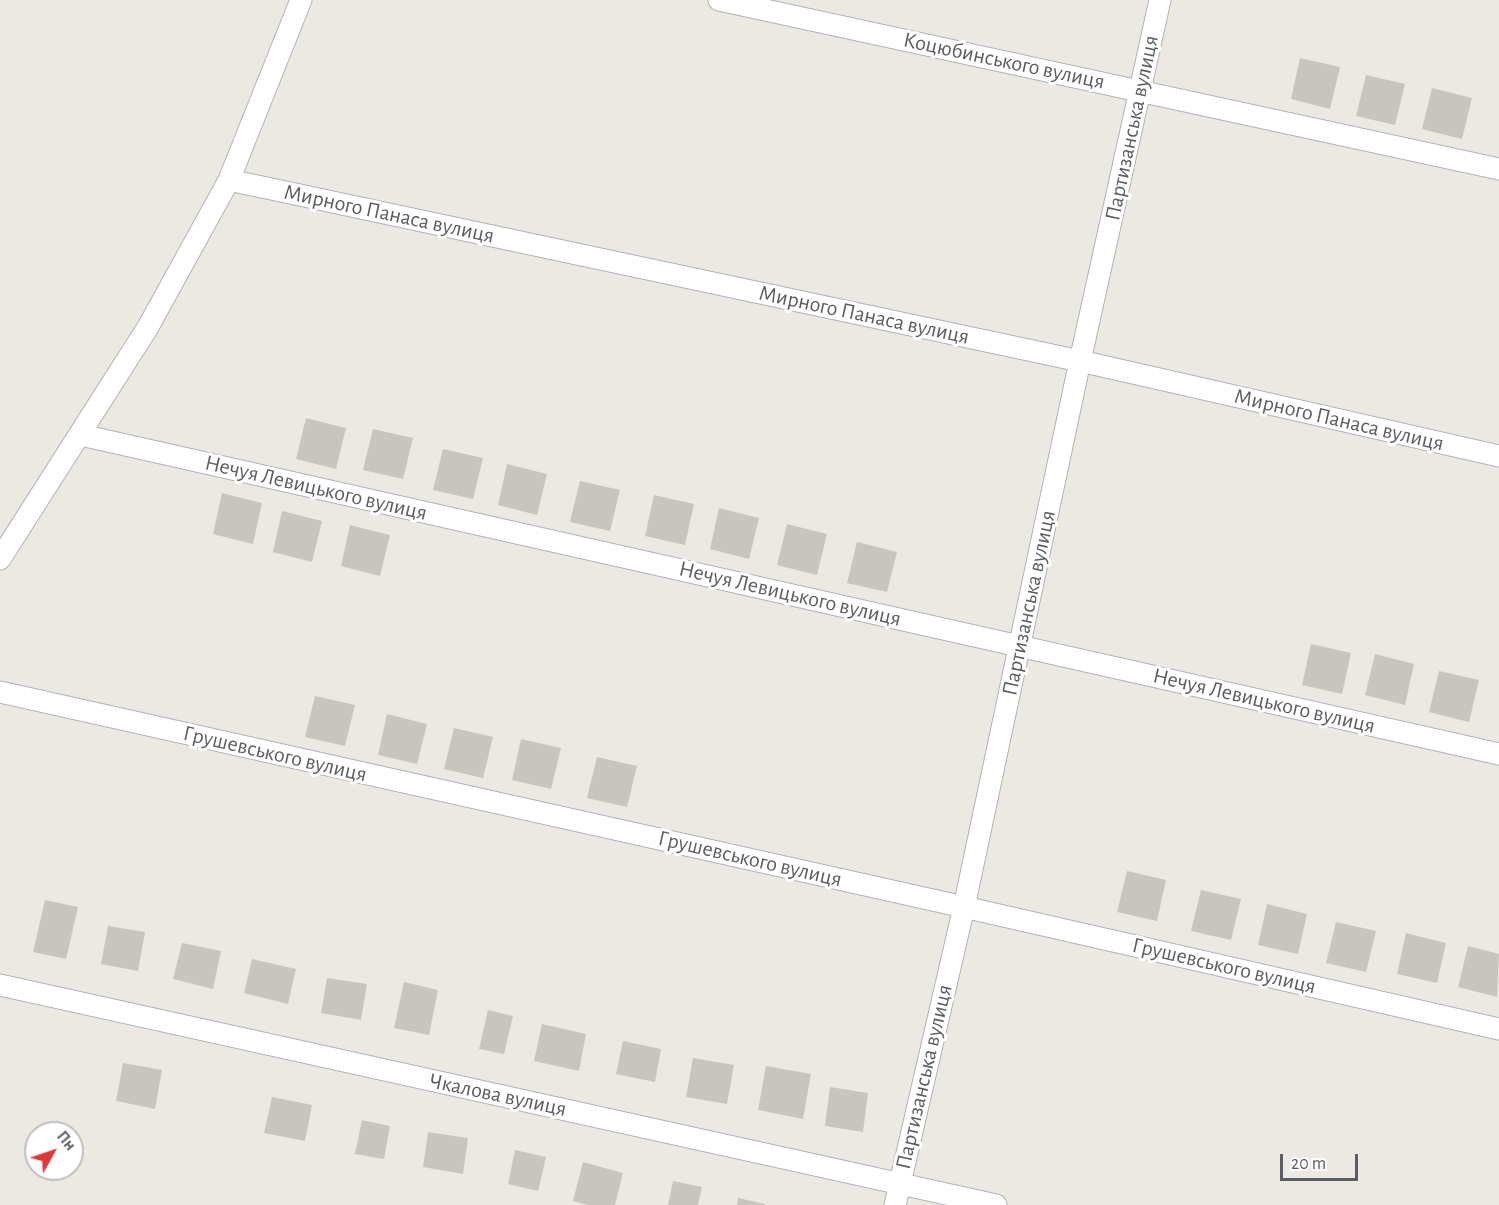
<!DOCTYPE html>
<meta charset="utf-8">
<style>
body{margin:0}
#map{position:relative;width:1499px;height:1205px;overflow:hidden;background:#ece9e2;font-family:"Alegreya Sans",sans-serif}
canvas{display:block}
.north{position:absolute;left:24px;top:1121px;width:60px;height:60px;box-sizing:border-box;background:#fff;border:2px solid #bdbfc0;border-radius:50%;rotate:50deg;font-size:16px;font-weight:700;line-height:24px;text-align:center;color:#5a5e62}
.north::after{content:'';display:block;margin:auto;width:21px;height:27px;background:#e03635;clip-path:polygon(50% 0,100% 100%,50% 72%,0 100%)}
.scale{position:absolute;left:1280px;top:1154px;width:78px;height:27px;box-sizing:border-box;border:3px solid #5a5e62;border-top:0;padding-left:8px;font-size:18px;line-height:21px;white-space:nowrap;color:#5a5e62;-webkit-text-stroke:4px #fff;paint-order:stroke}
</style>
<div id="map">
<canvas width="1499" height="1205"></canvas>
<div class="north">Пн</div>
<div class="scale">20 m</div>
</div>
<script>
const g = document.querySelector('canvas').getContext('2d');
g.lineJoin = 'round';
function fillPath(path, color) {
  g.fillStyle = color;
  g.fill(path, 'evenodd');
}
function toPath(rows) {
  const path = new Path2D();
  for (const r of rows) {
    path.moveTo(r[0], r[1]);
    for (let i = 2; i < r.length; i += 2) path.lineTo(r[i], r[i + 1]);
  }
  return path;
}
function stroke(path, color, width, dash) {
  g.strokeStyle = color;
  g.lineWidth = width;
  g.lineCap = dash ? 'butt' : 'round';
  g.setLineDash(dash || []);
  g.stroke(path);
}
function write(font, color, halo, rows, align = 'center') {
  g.font = font + ' "Alegreya Sans",sans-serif';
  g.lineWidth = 6;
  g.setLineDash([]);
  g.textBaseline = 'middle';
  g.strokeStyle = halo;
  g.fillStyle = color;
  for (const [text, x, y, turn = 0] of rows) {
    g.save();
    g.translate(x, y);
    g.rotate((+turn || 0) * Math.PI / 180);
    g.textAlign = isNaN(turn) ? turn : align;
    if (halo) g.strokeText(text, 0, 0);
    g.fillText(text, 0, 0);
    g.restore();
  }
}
const building = toPath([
 [1300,58,1340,67,1330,109,1291,99],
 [1366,75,1405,84,1395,125,1356,116],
 [1432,88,1472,98,1462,139,1422,129],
 [306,418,346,428,336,469,296,459],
 [373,429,413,438,403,479,363,470],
 [443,449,483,458,473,499,433,490],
 [507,464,547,474,537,515,498,505],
 [580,481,620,490,610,531,570,522],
 [222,493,262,503,253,544,213,534],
 [654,495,694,504,685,545,645,536],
 [719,508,759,518,749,559,710,549],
 [282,511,322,521,312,562,273,552],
 [787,524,827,534,817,575,777,565],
 [350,525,390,535,380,576,341,566],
 [857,542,897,552,887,592,847,583],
 [1311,644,1351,653,1342,694,1302,685],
 [1375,654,1414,664,1405,705,1365,695],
 [1439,671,1479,680,1469,722,1429,712],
 [315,696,355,705,345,746,305,737],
 [387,714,427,724,417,764,378,755],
 [454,728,493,737,483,778,444,769],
 [521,739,561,748,551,789,512,780],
 [597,757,637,766,627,807,587,798],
 [1127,871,1166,880,1157,921,1117,912],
 [1201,890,1241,899,1231,940,1191,931],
 [45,900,78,907,66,959,33,952],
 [1267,904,1307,914,1298,954,1258,945],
 [1336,922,1376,931,1366,972,1326,963],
 [108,926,145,932,138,971,101,964],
 [1406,933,1446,943,1437,983,1397,974],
 [182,943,221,951,213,989,173,979],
 [1468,946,1499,954,1497,997,1458,987],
 [252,959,296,969,288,1004,244,993],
 [327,978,367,984,361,1020,321,1013],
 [404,982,438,990,429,1035,394,1028],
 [488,1010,513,1016,504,1054,479,1049],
 [542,1024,586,1034,579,1071,534,1061],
 [623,1041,661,1049,655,1082,616,1074],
 [693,1058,734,1065,727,1104,686,1097],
 [123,1063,162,1070,155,1109,116,1101],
 [766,1066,811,1074,803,1119,758,1110],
 [830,1087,868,1093,863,1132,825,1126],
 [272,1097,312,1105,305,1141,264,1133],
 [362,1120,390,1126,384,1159,355,1154],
 [428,1132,468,1138,463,1174,423,1167],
 [515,1150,546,1157,538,1191,508,1184],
 [583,1162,623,1173,615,1205,588,1205,573,1201],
 [673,1181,702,1187,698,1205,668,1205],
 [738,1198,765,1204,765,1205,737,1205]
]);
const street = toPath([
 [719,0,1499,169],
 [229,180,1080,361,1499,456],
 [81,435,1499,754],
 [0,559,148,327,229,180,301,0],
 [0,692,964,907,1499,1029],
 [0,985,996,1205],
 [895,1205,964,907,1080,361,1160,0]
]);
const streetNames = [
 ["Коцюбинського вулиця",1004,61,12],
 ["Партизанська вулиця",1132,128,-78],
 ["Мирного Панаса вулиця",389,214,12],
 ["Мирного Панаса вулиця",864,315,12],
 ["Мирного Панаса вулиця",1339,420,13],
 ["Нечуя Левицького вулиця",316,488,13],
 ["Нечуя Левицького вулиця",790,594,13],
 ["Партизанська вулиця",1029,603,-78],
 ["Нечуя Левицького вулиця",1264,701,13],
 ["Грушевського вулиця",275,754,13],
 ["Грушевського вулиця",750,859,13],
 ["Грушевського вулиця",1224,966,13],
 ["Партизанська вулиця",924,1077,-77],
 ["Чкалова вулиця",498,1095,12]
];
fillPath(building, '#c8c4bf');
stroke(street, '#b0b3b7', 23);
stroke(street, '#fff', 21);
write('22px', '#5a5e62', '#fff', streetNames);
</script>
